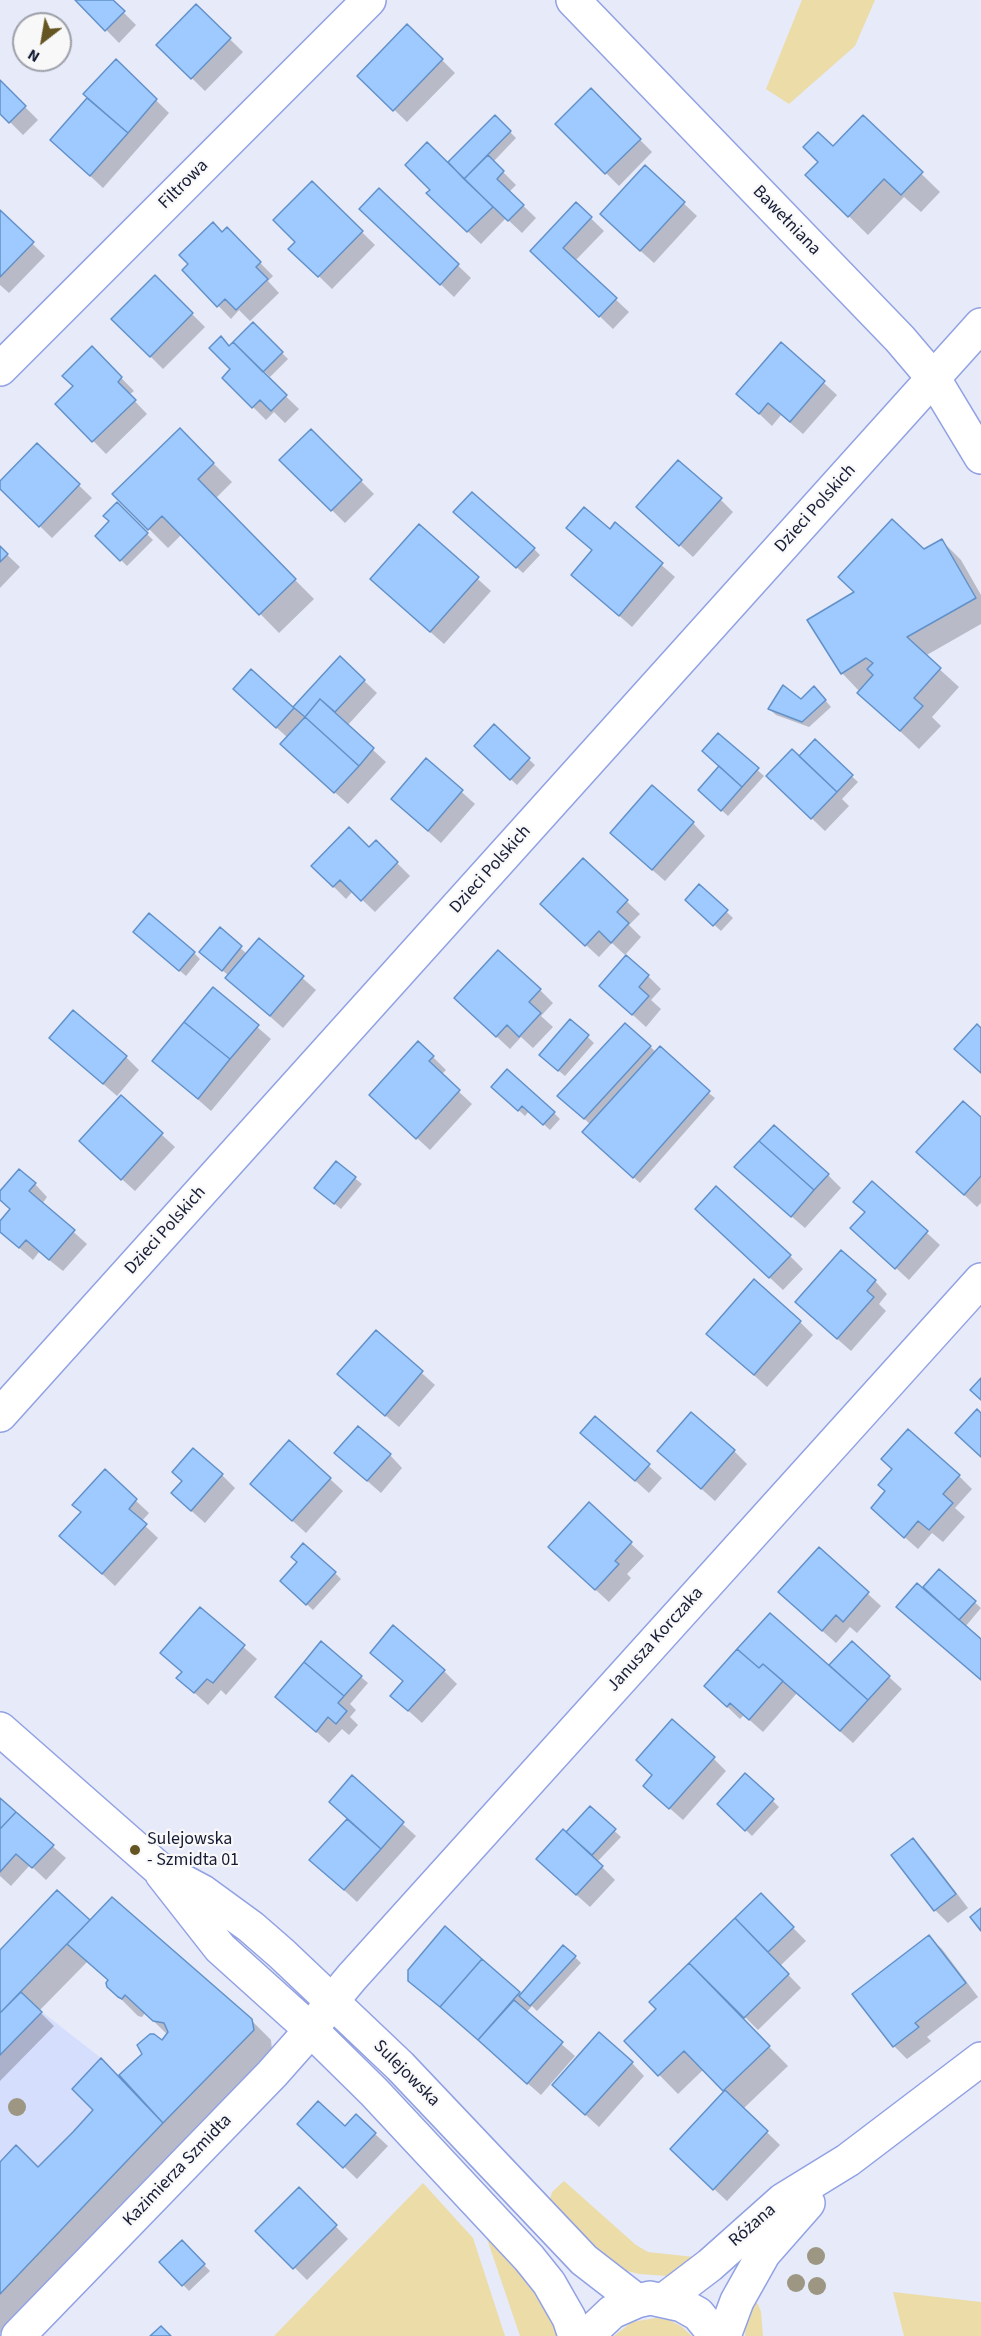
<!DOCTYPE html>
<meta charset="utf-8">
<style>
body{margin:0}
#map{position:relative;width:981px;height:2336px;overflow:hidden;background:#e6eaf9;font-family:"Source Sans 3",sans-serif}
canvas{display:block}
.north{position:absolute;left:12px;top:12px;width:60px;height:60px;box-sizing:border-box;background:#f8f8f8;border:2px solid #9ea0aa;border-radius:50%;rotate:211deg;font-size:16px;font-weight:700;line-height:24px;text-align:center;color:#171c35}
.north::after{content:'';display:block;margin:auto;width:21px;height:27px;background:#645522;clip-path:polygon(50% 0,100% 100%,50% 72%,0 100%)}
</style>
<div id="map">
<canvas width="981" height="2336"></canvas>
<div class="north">N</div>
</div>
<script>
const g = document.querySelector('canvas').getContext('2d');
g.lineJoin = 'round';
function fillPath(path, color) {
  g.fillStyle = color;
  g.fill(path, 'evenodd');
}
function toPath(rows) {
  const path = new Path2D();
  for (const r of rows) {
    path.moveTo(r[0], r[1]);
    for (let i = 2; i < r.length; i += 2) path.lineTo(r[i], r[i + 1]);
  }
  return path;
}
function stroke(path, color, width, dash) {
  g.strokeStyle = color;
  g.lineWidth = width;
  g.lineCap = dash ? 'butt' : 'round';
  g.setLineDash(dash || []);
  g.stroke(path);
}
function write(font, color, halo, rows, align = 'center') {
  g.font = font + ' "Source Sans 3",sans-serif';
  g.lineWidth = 4.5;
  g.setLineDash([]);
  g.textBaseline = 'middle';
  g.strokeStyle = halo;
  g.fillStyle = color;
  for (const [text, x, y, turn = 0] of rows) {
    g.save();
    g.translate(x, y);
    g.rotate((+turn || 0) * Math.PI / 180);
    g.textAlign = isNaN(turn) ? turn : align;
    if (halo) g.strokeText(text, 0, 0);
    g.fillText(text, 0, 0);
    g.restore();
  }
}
const built = toPath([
 [21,1992,42,2012,101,2058,163,2123,0,2294,0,2013]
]);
const green = toPath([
 [802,0,875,0,855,46,789,104,766,89],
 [564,2181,636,2245,648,2252,694,2257,680,2273,667,2276,639,2274,615,2268,549,2203,552,2192],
 [423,2183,473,2238,505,2336,274,2336],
 [484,2230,544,2295,562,2336,520,2336],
 [893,2292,981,2302,981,2336,904,2336],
 [752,2299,758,2304,761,2312,763,2336,745,2336,746,2318],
 [656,2318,669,2320,681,2326,692,2336,614,2336,632,2322]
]);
const shadow = toPath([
 [77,0,111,0,136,25,119,43],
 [196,6,243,52,205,91,158,45],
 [442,60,455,73,407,122,359,76],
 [116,61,169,113,103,188,52,140,89,98],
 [0,82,38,120,23,135,0,112],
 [591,90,652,152,619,186,557,124],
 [495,117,516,138,493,162,516,185,509,192,536,218,522,233,506,218,481,244,441,206,471,183,450,162],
 [863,117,940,192,921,212,904,197,868,235,807,175],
 [645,167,697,216,654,263,614,227],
 [312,183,375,245,332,289,291,249,297,242],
 [379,190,471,278,454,297,374,221],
 [576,204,604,231,575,261,629,312,613,329,545,264],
 [0,212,45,256,9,293,0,285],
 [227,229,273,276,268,281,279,293,250,321,239,310,231,319,184,270],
 [155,277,205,327,163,369,113,319],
 [253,324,288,359,270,377,247,354,245,357,299,409,285,423,274,412,266,420,224,378,232,369,230,347],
 [781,344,837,395,803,434,781,415,772,426,751,406],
 [92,348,134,391,129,395,147,414,106,454,57,404,75,387],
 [180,430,232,482,215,499,314,599,279,633,182,534,168,548,114,494],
 [311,431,374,494,345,523,281,460],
 [37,445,92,498,52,538,0,487,0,484],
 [720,499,733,512,693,557,651,519],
 [117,504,153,540,127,566,97,536,111,522],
 [461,518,534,549,540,555,523,573],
 [615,524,675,577,632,627,573,575,593,551,568,528,610,531],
 [419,526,491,591,444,644,385,592],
 [942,541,961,560,981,595,981,624,925,656,959,687,932,717,941,726,919,749,859,693,860,692,842,673,809,621],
 [0,548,20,567,0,588],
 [340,658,377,693,347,726,386,762,348,804,295,757,288,738,248,702,293,709],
 [820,694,831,707,809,727,776,715,769,709,801,701],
 [494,727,535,765,517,785,482,752],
 [718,735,764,776,728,816,706,796,721,767],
 [815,742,858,782,842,799,849,806,825,831,781,789],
 [426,760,475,804,441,843,405,811],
 [693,823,705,836,665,881,625,846],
 [376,842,410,876,375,912,353,891,346,899,313,866,369,849],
 [583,860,640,914,629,925,641,937,625,955,612,943,599,957,555,917],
 [699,886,733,918,721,931,687,900],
 [220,930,247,954,259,940,316,990,283,1028,240,990,227,978,229,976,208,958],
 [141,938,194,953,200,959,186,976],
 [648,976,661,989,651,1000,661,1009,646,1027,601,986],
 [213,989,271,1039,211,1111,154,1061],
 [540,990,553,1003,541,1016,553,1027,533,1048,521,1037,510,1049,469,1011],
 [571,1021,594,1043,565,1076,547,1061],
 [626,1025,656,1052,715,1098,640,1183,590,1139,591,1125,566,1102],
 [64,1050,126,1057,139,1070,117,1096],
 [433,1057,446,1070,441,1075,472,1104,430,1150,384,1108],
 [493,1087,554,1113,560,1119,550,1130,529,1111,525,1116],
 [121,1097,175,1147,135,1191,94,1154],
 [981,1119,981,1203,977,1207,931,1164],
 [336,1163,362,1184,341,1209,322,1194],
 [828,1175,841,1188,805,1228,749,1180],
 [872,1183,940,1245,909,1280,852,1228,866,1212],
 [35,1184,47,1197,42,1204,87,1244,63,1271,39,1252,33,1260,0,1231,0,1223,11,1210,0,1199,0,1194],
 [710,1222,790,1256,803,1269,783,1290],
 [875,1281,887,1294,879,1304,886,1311,851,1351,810,1315],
 [800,1322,813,1335,767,1387,708,1334],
 [376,1332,435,1385,399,1427,352,1387],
 [596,1418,662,1478,649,1493,595,1445],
 [659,1451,734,1451,747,1464,715,1501],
 [390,1455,402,1468,381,1493,349,1465],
 [893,1469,959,1476,972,1489,955,1508,965,1517,943,1542,932,1533,918,1549,885,1520,887,1491],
 [105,1472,149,1513,141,1522,158,1538,115,1586,61,1536,82,1513],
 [222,1475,235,1488,205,1523,186,1506],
 [330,1479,343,1491,306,1533,265,1496],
 [589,1504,644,1556,627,1574,631,1578,609,1602,563,1560],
 [819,1549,881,1606,857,1633,850,1627,836,1643,793,1605],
 [940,1571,981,1608,965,1627,981,1641,981,1680,911,1619,931,1593],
 [335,1573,341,1579,313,1610,288,1587],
 [200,1609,257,1659,226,1695,221,1690,208,1705,178,1678,183,1673,162,1653],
 [852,1643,902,1689,853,1743,797,1693,763,1732,744,1715,740,1719,719,1699,830,1667],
 [444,1671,457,1684,422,1723,392,1696],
 [361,1677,368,1683,350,1704,356,1710,350,1717,358,1725,349,1735,342,1729,329,1743,277,1697],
 [714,1759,726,1771,683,1820,658,1798],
 [352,1778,416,1836,357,1902,311,1860,348,1819],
 [0,1800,66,1858,46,1880,30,1865,11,1886,0,1876],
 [773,1801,779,1807,752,1836,719,1804],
 [590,1808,621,1837,597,1862,615,1880,590,1907,551,1872,574,1838],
 [913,1840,926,1853,968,1908,948,1923,935,1910],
 [57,1892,90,1922,251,2020,271,2040,272,2050,0,2333,0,2164,39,2169,95,2110,119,2077,168,2035,145,2013,142,2017,138,2016,108,1986,109,1981,87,1962,39,2011,54,2026,0,2081,0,1952],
 [761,1895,806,1941,780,1966,801,1988,758,2030,719,1991,716,1993,788,2066,743,2109,780,2145,727,2201,685,2162,726,2092,704,2069,678,2094,626,2041,658,2009,651,2002],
 [446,1929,521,1995,575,1957,581,1963,537,2011,532,2006,526,2013,575,2056,541,2095,410,1981],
 [929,1937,942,1949,978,1997,927,2037,931,2041,907,2059,894,2046],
 [632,2063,644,2076,599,2127,567,2098],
 [345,2128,375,2134,388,2146,357,2179,312,2136],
 [299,2189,348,2239,307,2280,257,2230],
 [182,2242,210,2271,189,2291,161,2262]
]);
const building = toPath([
 [75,0,113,0,125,11,105,31,75,0],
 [196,4,231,38,191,79,156,45,196,4],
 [407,24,443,59,393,111,357,76,407,24],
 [116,59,157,99,128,133,83,94,116,59],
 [0,80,26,106,9,123,0,114,0,80],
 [591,88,641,139,605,174,555,124,591,88],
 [87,98,128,133,90,176,50,140,87,98],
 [495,115,511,131,464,179,448,162,495,115],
 [863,115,923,172,901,195,884,179,848,217,805,175,818,162,803,147,818,132,833,146,863,115],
 [427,142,493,207,467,232,426,193,430,190,405,165,427,142],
 [488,155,504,171,497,179,524,205,508,221,464,179,488,155],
 [645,165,685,202,640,251,600,214,645,165],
 [312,181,363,231,318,277,288,249,295,242,273,220,312,181],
 [379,188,459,264,440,285,359,209,379,188],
 [576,202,592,217,563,248,617,298,599,317,530,251,576,202],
 [0,210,34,242,0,277,0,210],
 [213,222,222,232,227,227,261,262,256,267,268,279,236,310,225,299,217,307,182,270,188,264,179,255,213,222],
 [155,275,193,313,150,357,111,319,155,275],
 [253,322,283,352,263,372,233,342,253,322],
 [221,336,229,346,233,342,287,395,271,411,260,400,252,408,222,378,230,369,209,348,221,336],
 [781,342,825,381,790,422,768,403,759,414,736,394,781,342],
 [92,346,122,377,118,382,136,400,92,442,55,404,73,386,62,376,92,346],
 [180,428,214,463,198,479,296,579,259,615,162,516,148,530,112,494,180,428],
 [311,429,362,480,331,511,279,460,311,429],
 [37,443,80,484,39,527,0,489,0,481,37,443],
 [678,460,722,498,679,546,636,507,678,460],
 [472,492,535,548,516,568,453,512,472,492],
 [117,502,148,533,120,561,95,536,109,521,103,516,117,502],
 [584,507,610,529,615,522,663,563,619,616,571,575,592,550,566,528,584,507],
 [892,519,924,549,942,539,976,598,907,637,941,668,914,698,923,706,900,731,857,693,873,675,867,669,873,663,866,658,841,674,807,620,854,592,838,577,892,519],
 [419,524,479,577,430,632,370,579,419,524],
 [0,546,8,554,0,562,0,546],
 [340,656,365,680,335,712,320,699,305,717,293,707,340,656],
 [251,669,294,708,276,728,233,689,251,669],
 [783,685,801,699,814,686,826,700,802,722,768,709,783,685],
 [320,699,374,748,359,766,305,717,320,699],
 [305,717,359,766,334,793,280,744,305,717],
 [494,724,530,758,510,780,474,746,494,724],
 [718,733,759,768,742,787,702,751,718,733],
 [815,739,853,775,837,792,799,756,815,739],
 [792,749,837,792,811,819,766,776,792,749],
 [426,758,463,790,428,831,391,799,426,758],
 [719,766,742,787,721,811,698,790,719,766],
 [652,785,694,822,652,870,610,833,652,785],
 [349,827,369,847,376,840,398,862,361,901,340,880,333,887,311,866,349,827],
 [583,858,628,900,617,912,629,923,611,943,599,931,585,946,540,904,583,858],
 [699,884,728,910,713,926,685,900,699,884],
 [149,913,195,952,179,971,133,932,149,913],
 [220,927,242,946,222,971,199,952,220,927],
 [259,938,304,976,270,1016,225,978,259,938],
 [498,950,541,989,529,1002,541,1013,519,1037,507,1025,496,1037,454,998,498,950],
 [626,955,649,975,639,987,649,996,632,1015,599,986,626,955],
 [213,987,259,1025,230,1059,184,1022,213,987],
 [73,1010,127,1056,103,1084,49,1038,73,1010],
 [570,1019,589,1035,558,1071,539,1055,570,1019],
 [184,1022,230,1059,198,1099,152,1061,184,1022],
 [625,1023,651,1046,584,1119,557,1096,625,1023],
 [977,1024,981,1028,981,1073,954,1049,977,1024],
 [418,1041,434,1056,429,1061,460,1090,416,1139,369,1095,418,1041],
 [660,1046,710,1091,633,1178,582,1132,660,1046],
 [507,1069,555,1112,543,1125,522,1106,518,1111,491,1087,507,1069],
 [121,1095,163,1133,121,1180,79,1141,121,1095],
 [963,1101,981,1117,981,1176,964,1195,916,1152,963,1101],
 [774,1125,829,1174,814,1190,759,1141,774,1125],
 [759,1141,814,1190,791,1217,734,1167,759,1141],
 [336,1161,356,1177,334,1204,314,1188,336,1161],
 [19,1169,36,1183,29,1191,75,1230,49,1260,26,1240,19,1248,0,1232,0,1221,10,1209,0,1200,0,1191,19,1169],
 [872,1181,928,1231,895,1269,850,1228,865,1212,853,1202,872,1181],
 [716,1186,791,1255,769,1278,695,1209,716,1186],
 [841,1250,876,1280,867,1291,874,1297,837,1339,795,1302,841,1250],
 [754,1279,801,1321,754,1375,706,1334,754,1279],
 [376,1330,423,1371,385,1416,337,1374,376,1330],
 [981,1378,981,1400,970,1390,981,1378],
 [977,1409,981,1413,981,1457,955,1433,977,1409],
 [691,1412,735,1450,701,1489,657,1451,691,1412],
 [595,1416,650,1464,635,1481,580,1433,595,1416],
 [358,1426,391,1454,367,1481,334,1453,358,1426],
 [908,1429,960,1475,943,1494,953,1503,929,1530,918,1521,904,1538,871,1508,885,1491,878,1485,892,1469,881,1459,908,1429],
 [289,1440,331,1478,292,1521,250,1484,289,1440],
 [193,1448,223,1474,191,1511,171,1493,182,1481,172,1472,193,1448],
 [105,1469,137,1499,129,1509,147,1524,102,1574,59,1536,81,1512,72,1505,105,1469],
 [589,1502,632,1542,615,1561,619,1564,595,1590,548,1547,589,1502],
 [303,1543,336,1572,306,1605,280,1581,297,1562,291,1557,303,1543],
 [819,1547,869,1592,843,1622,836,1615,822,1631,778,1592,819,1547],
 [939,1569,976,1601,959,1620,923,1587,939,1569],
 [917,1583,981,1639,981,1680,896,1607,917,1583],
 [200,1607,245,1645,213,1683,207,1679,194,1693,176,1678,182,1672,160,1653,200,1607],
 [770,1613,868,1700,840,1731,763,1664,759,1668,737,1649,770,1613],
 [393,1625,445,1670,408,1711,390,1696,403,1681,370,1653,393,1625],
 [321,1641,362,1676,344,1696,304,1662,321,1641],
 [852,1641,890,1676,868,1700,829,1665,852,1641],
 [737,1649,759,1668,763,1664,783,1681,749,1720,730,1703,727,1707,704,1686,737,1649],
 [304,1662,344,1696,338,1703,347,1711,336,1724,328,1717,316,1732,275,1697,304,1662],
 [672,1719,715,1757,669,1809,643,1786,652,1775,636,1760,672,1719],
 [745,1773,774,1799,745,1831,717,1804,745,1773],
 [352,1775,404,1822,381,1849,329,1802,352,1775],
 [0,1798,16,1812,0,1829,0,1798],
 [590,1806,616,1829,592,1855,566,1832,590,1806],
 [16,1812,54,1845,32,1868,16,1854,0,1872,0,1829,16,1812],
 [347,1819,381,1849,344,1890,309,1860,347,1819],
 [563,1829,603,1866,576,1895,536,1859,563,1829],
 [913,1838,956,1894,934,1911,891,1855,913,1838],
 [57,1890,90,1920,0,2013,0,1950,57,1890],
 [761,1893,794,1927,768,1952,735,1918,761,1893],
 [112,1897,252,2019,254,2030,163,2123,119,2075,142,2054,137,2045,150,2034,154,2034,162,2040,168,2032,164,2023,153,2021,125,1995,122,1999,118,1997,107,1987,106,1983,108,1980,67,1944,112,1897],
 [981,1908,981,1931,970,1917,981,1908],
 [735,1918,789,1974,744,2018,689,1963,735,1918],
 [445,1926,482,1959,440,2007,408,1981,408,1970,445,1926],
 [929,1935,966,1983,915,2023,919,2027,893,2047,852,1994,929,1935],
 [563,1945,576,1956,530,2006,519,1996,563,1945],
 [482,1959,520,1992,478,2040,440,2007,482,1959],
 [689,1963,770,2046,723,2091,684,2051,658,2076,624,2041,656,2009,649,2002,689,1963],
 [21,1992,42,2012,0,2055,0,2013,21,1992],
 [514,2000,563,2042,527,2084,478,2040,514,2000],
 [599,2032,633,2062,585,2115,552,2085,599,2032],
 [101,2058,163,2123,0,2294,0,2162,16,2145,38,2167,73,2132,93,2110,72,2089,101,2058],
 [725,2090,768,2131,713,2190,670,2149,725,2090],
 [318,2101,345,2126,356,2114,376,2133,343,2168,297,2124,318,2101],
 [299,2187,337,2225,293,2269,255,2231,299,2187],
 [182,2240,205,2264,182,2286,159,2262,182,2240],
 [161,2326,171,2336,150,2336,161,2326]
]);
const street = toPath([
 [573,0,900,339,934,379,981,457],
 [0,369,369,0],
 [0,1415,981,325],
 [664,2300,710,2265,783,2200,848,2160,981,2059],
 [18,2336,272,2074,311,2030,332,2001,352,1977,981,1280],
 [724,2336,737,2301,764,2253,808,2203]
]);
const secondary = toPath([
 [0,1729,158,1868,203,1892,251,1927,282,1954,400,2066,584,2260,637,2301],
 [162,1874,220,1948,311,2030,374,2092,529,2258,549,2283,569,2318,575,2336],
 [591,2336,593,2330,612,2312,637,2301,650,2298,682,2305,698,2314,716,2336]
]);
const trees = [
 [17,2107],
 [816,2256],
 [796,2283],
 [817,2286]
];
const markers = [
 [135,1850,6,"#645522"]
];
const streetNames = [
 ["Filtrowa",184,185,-45],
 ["Bawełniana",786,221,46],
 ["Dzieci Polskich",816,509,-48],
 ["Dzieci Polskich",491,870,-48],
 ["Dzieci Polskich",166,1231,-48],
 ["Janusza Korczaka",656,1640,-48],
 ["Sulejowska",406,2074,45],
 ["Kazimierza Szmidta",178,2171,-46],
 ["Różana",753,2226,-41]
];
const poiNames = [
 ["Sulejowska",147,1840],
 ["- Szmidta 01",147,1861]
];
fillPath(built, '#d6defd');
fillPath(green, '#ebdca8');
fillPath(shadow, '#0003');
fillPath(building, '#9fcaff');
stroke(building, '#6291c9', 1.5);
stroke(street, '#91a1e3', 36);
stroke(secondary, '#91a1e3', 36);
stroke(street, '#fff', 33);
stroke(secondary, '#fff', 33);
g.fillStyle = '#9c9682';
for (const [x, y] of trees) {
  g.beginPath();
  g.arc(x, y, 9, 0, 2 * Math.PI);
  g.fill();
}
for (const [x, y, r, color] of markers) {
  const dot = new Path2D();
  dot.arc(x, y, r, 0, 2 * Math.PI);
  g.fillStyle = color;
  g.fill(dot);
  stroke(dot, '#f8f8f8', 2);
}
write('18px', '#171c35', '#f8f8f8', streetNames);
write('18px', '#171c35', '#f8f8f8', poiNames, 'left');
</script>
